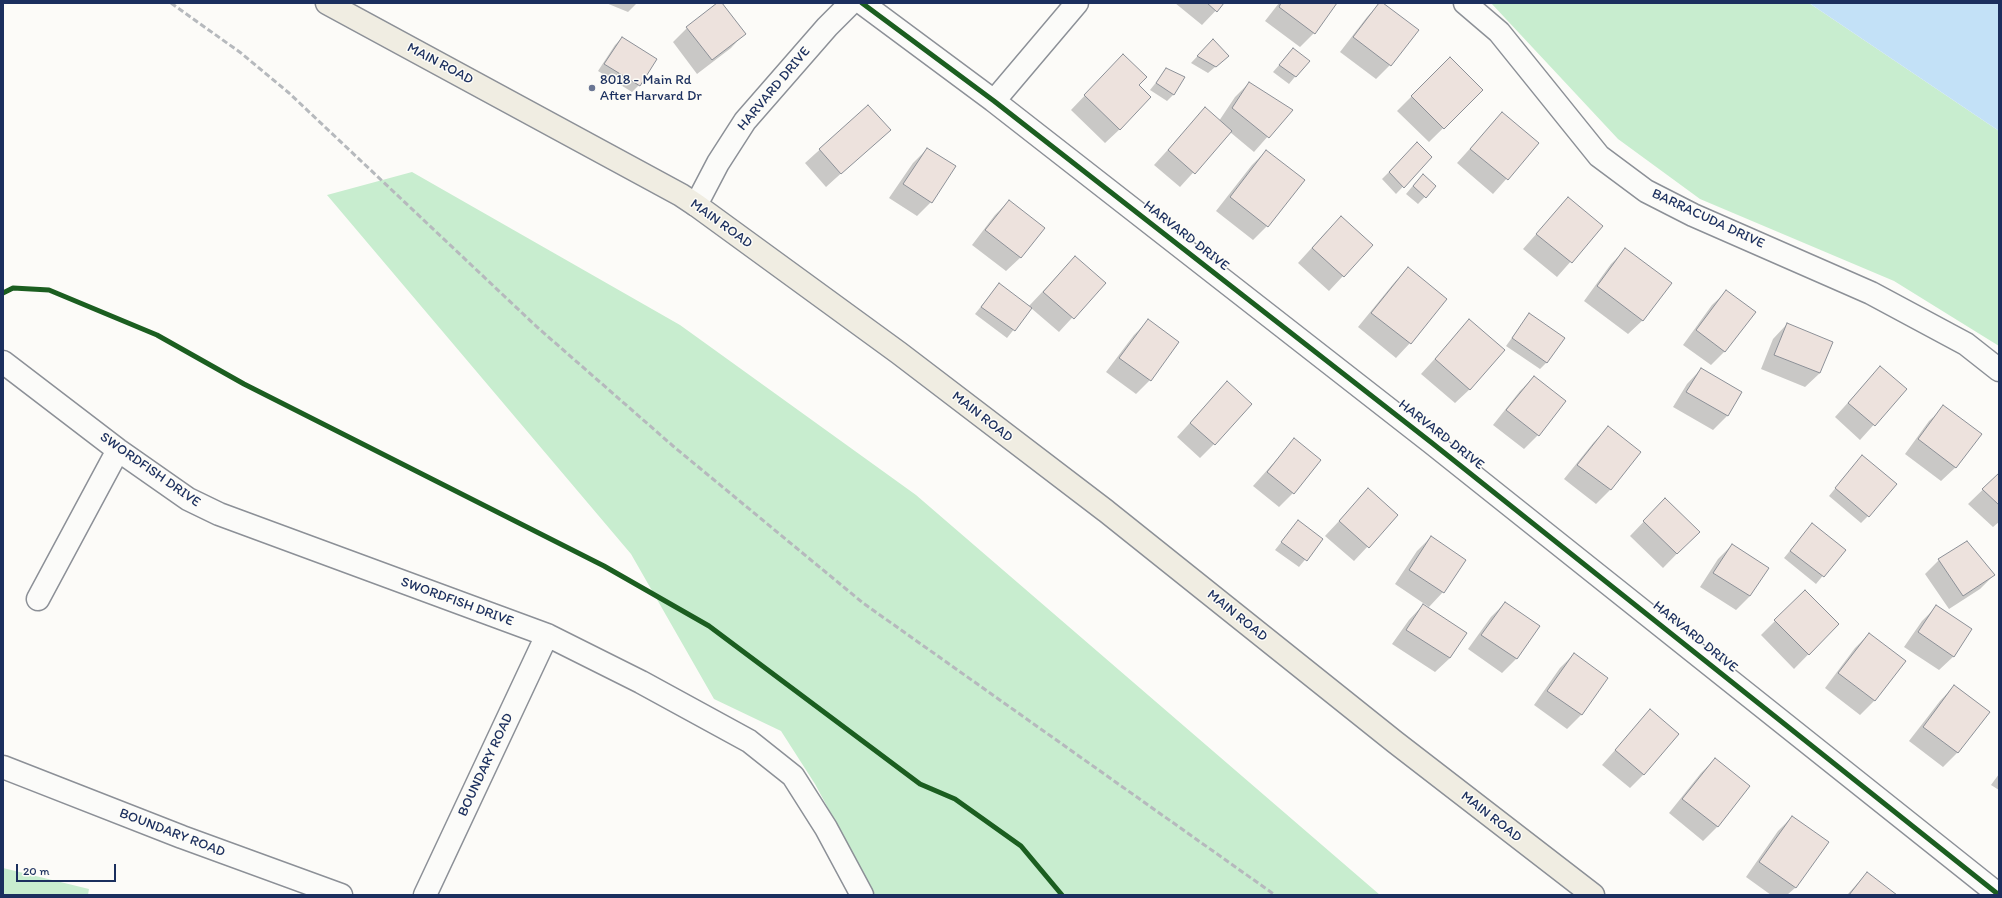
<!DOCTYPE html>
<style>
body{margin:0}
#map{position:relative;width:2002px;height:898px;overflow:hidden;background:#fcfbf8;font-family:Itim,sans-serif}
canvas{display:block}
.frame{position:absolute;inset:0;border:4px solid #1b2f5e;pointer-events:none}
.scale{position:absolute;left:16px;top:864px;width:100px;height:18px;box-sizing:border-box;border:2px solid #1b2f5e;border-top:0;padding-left:5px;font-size:12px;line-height:14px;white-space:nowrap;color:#1b2f5e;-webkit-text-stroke:3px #fdfcf7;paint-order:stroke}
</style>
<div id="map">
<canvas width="2002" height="898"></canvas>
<div class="frame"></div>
<div class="scale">20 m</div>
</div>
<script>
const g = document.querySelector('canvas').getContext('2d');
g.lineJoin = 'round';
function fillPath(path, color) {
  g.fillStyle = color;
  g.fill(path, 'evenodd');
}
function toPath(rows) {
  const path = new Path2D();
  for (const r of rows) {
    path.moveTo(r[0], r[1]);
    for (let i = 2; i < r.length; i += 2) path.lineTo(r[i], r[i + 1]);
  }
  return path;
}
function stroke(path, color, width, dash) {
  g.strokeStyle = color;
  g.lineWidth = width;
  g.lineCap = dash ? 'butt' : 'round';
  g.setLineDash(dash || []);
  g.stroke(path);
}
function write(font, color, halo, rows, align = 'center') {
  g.font = font + ' Itim,sans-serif';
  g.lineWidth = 3;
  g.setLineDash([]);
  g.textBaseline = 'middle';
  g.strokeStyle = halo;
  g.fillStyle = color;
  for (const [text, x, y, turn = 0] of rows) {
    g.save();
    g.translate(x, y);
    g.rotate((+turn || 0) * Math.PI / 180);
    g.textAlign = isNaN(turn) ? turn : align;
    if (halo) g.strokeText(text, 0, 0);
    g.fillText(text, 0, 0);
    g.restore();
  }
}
const green = toPath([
 [1491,3,1809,3,1999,131,1999,346,1894,281,1700,199,1618,139],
 [412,172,680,325,916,495,1380,895,875,895,815,784,781,731,714,699,631,554,327,195],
 [3,868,89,889,88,895,3,895]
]);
const water = toPath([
 [1809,3,1999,3,1999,131]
]);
const shadow = toPath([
 [606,3,637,3,628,12],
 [718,3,721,3,745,33,731,48,697,74,673,42,687,28],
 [1175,3,1223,3,1202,25],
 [1279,3,1336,3,1314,33,1300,47,1265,21],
 [1380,3,1390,65,1376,79,1340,52,1367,17],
 [622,38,639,85,632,92,598,71,615,45],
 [1206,47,1228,56,1208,73,1191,63],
 [1293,49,1308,61,1289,84,1273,72],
 [1450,58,1482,90,1429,142,1397,111],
 [1109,70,1137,85,1120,129,1105,143,1071,110],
 [1166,70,1174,94,1167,101,1150,90],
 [1249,83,1291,110,1254,152,1230,132,1180,187,1154,165,1205,109,1219,121,1235,97],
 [868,106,889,130,826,187,805,163],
 [1502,113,1538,143,1493,194,1457,163],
 [927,149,931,202,917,216,889,198,913,163],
 [1266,151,1267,226,1253,240,1216,211,1252,165],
 [1410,151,1431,157,1396,194,1382,179],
 [1416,182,1435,186,1418,204,1406,194],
 [1568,198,1602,226,1557,277,1523,249],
 [1009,201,1021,257,1006,271,972,245,995,215],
 [1327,231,1372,245,1329,291,1298,263],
 [1625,250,1643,320,1628,334,1584,301,1611,264],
 [1075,257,1104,283,1059,332,1031,308,1007,338,975,314,999,284,1029,306],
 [1408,268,1446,299,1410,343,1396,358,1358,327,1394,283],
 [1727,291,1725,351,1711,365,1683,345,1712,305],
 [1529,314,1547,362,1540,369,1506,346],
 [1148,321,1150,380,1136,394,1106,372,1134,335],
 [1469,321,1470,389,1455,403,1421,374],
 [1787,324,1820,373,1805,387,1761,369,1773,339],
 [1880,367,1906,389,1860,440,1835,417],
 [1701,369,1741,392,1727,416,1713,430,1673,407,1687,384],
 [1534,377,1538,435,1524,449,1493,425,1520,391],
 [1227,382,1214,444,1200,458,1177,437],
 [1944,407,1956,467,1941,481,1905,454,1929,421],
 [1608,428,1639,452,1610,490,1596,504,1564,479,1594,442],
 [1294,440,1293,493,1279,507,1253,486],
 [1855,464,1868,516,1861,523,1829,496],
 [1999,474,1999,522,1993,527,1968,504],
 [1368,490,1397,515,1354,561,1325,536],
 [1651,514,1698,532,1663,568,1630,536],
 [1298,521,1322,539,1299,567,1275,550],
 [1812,524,1844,550,1816,584,1784,558],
 [1431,537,1465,560,1443,592,1429,607,1395,584,1417,551],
 [1732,545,1750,596,1736,610,1700,587,1718,559],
 [1939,560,1994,575,1980,589,1949,609,1925,574],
 [1805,591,1838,624,1794,669,1761,635],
 [1505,603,1538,626,1516,659,1502,673,1468,649,1491,617],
 [1423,605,1466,633,1450,658,1435,672,1392,644,1409,620],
 [1936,607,1954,656,1939,670,1904,647,1922,621],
 [1869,634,1905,661,1874,701,1860,715,1825,688,1855,648],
 [1574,654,1607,678,1581,715,1567,729,1534,705,1560,668],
 [1954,686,1988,712,1957,753,1943,767,1909,741,1940,701],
 [1650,710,1644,774,1630,788,1602,765],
 [1715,759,1749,787,1717,827,1703,841,1669,813,1701,773],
 [1999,774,1999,790,1991,785],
 [1792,817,1827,842,1795,888,1787,895,1771,895,1746,877,1778,831],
 [1867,873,1896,895,1847,895]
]);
const building = toPath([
 [717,3,722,3,746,34,712,60,686,27,717,3],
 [1207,3,1224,3,1217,12,1207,3],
 [1281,3,1337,3,1315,34,1279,7,1281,3],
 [1379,3,1383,3,1419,30,1391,66,1353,37,1379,3],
 [622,37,657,59,640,86,604,64,622,37],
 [1213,39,1229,56,1216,67,1197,56,1213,39],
 [1293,48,1310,61,1296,77,1279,65,1293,48],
 [1123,54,1147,77,1139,85,1151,97,1120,130,1084,95,1123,54],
 [1450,57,1483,90,1444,129,1411,96,1450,57],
 [1166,68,1185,77,1174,95,1156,83,1166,68],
 [1249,82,1293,110,1269,138,1232,108,1249,82],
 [868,105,891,130,841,174,819,149,868,105],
 [1205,107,1232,131,1195,174,1168,150,1205,107],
 [1502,112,1539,143,1508,180,1470,149,1502,112],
 [1417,142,1432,157,1404,188,1389,172,1417,142],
 [927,148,956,166,932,203,903,184,927,148],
 [1266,150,1305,180,1268,227,1230,197,1266,150],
 [1423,174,1436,186,1426,198,1413,186,1423,174],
 [1568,197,1603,226,1572,263,1536,234,1568,197],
 [1009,200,1045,228,1021,258,985,230,1009,200],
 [1341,216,1373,245,1344,277,1312,248,1341,216],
 [1625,248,1672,283,1643,321,1597,286,1625,248],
 [1075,256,1106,283,1074,319,1043,292,1075,256],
 [1408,267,1447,299,1411,344,1371,313,1408,267],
 [999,283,1032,308,1015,331,981,307,999,283],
 [1726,290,1756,312,1725,352,1696,330,1726,290],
 [1529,313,1565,338,1547,363,1512,338,1529,313],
 [1148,319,1179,342,1151,381,1119,358,1148,319],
 [1469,319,1505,350,1470,390,1435,359,1469,319],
 [1787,323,1833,342,1820,373,1774,355,1787,323],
 [1880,366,1907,389,1875,426,1848,403,1880,366],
 [1701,368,1742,392,1728,416,1686,392,1701,368],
 [1534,376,1566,401,1539,436,1506,410,1534,376],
 [1227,381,1252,404,1215,445,1190,423,1227,381],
 [1943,405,1982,434,1956,468,1918,439,1943,405],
 [1608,426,1641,452,1611,490,1577,465,1608,426],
 [1294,438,1321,460,1294,494,1267,472,1294,438],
 [1862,455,1897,484,1869,517,1835,488,1862,455],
 [1999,473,1999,505,1982,489,1999,473],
 [1368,488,1398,515,1369,548,1339,521,1368,488],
 [1665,498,1700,532,1677,554,1643,521,1665,498],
 [1298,520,1323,539,1307,561,1281,542,1298,520],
 [1812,523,1846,550,1824,577,1790,551,1812,523],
 [1431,536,1466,560,1444,593,1409,570,1431,536],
 [1967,541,1995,575,1963,596,1938,559,1967,541],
 [1732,544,1769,568,1750,596,1713,573,1732,544],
 [1805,590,1839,624,1809,655,1774,620,1805,590],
 [1505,602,1540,626,1517,659,1481,635,1505,602],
 [1423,604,1467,633,1450,658,1406,630,1423,604],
 [1936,605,1972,629,1954,657,1918,632,1936,605],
 [1869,633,1906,661,1875,701,1838,673,1869,633],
 [1574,653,1608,678,1582,715,1547,691,1574,653],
 [1954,685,1990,712,1958,753,1923,727,1954,685],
 [1650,709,1679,734,1644,775,1615,750,1650,709],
 [1715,758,1750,786,1718,827,1682,799,1715,758],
 [1792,816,1829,842,1796,888,1759,862,1792,816],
 [1867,872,1897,895,1849,895,1867,872]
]);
const minor = toPath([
 [862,3,994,101,1432,443,1999,895],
 [1465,3,1499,32,1599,156,1646,191,1693,215,1871,293,1966,344,1999,370],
 [994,101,1077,3],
 [696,205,718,163,745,121,827,27,851,3],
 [3,362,118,450,188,499,219,514,547,635,641,682,749,741,793,776,826,828,862,895],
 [38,599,118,450],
 [3,767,182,837,341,895],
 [425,895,547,635]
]);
const major = toPath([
 [327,3,681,195,696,205,899,353,1106,511,1395,742,1593,895]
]);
const rail = toPath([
 [171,3,241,53,289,93,537,327,673,446,863,603,1275,895]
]);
const cycleway = toPath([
 [862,3,994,101,1432,443,1999,895],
 [3,293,13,288,49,290,157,335,244,384,604,566,709,626,920,784,955,799,1021,846,1062,895]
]);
const markers = [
 [592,88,4,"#6a7694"]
];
const streetNames = [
 ["MAIN ROAD",440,64,28],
 ["HARVARD DRIVE",774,89,-50],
 ["BARRACUDA DRIVE",1708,219,25],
 ["MAIN ROAD",721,224,36],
 ["HARVARD DRIVE",1186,236,38],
 ["MAIN ROAD",982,417,38],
 ["HARVARD DRIVE",1441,435,38],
 ["SWORDFISH DRIVE",150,470,35],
 ["SWORDFISH DRIVE",457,602,20],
 ["MAIN ROAD",1237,616,39],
 ["HARVARD DRIVE",1695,637,39],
 ["BOUNDARY ROAD",486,765,-65],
 ["MAIN ROAD",1491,817,38],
 ["BOUNDARY ROAD",172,833,21]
];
const poiNames = [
 ["8018 - Main Rd",600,80],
 ["After Harvard Dr",600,96]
];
fillPath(green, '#c8edcf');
fillPath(water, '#c3e1f7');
fillPath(shadow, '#0003');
fillPath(building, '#ede2dd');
stroke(building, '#8c9097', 1);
stroke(minor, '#8c9097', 25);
stroke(major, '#8c9097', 25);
stroke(minor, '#fbfbf9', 22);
stroke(major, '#f0ede2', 22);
stroke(rail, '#b6b9bd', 3, [6, 3]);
stroke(cycleway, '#1b5e20', 5);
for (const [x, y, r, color] of markers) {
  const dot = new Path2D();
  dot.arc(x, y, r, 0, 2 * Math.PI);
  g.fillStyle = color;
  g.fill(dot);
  stroke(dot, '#fdfcf7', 1.5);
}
write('14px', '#1b2f5e', '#fdfcf7', streetNames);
write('14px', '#1b2f5e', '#fdfcf7', poiNames, 'left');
</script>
